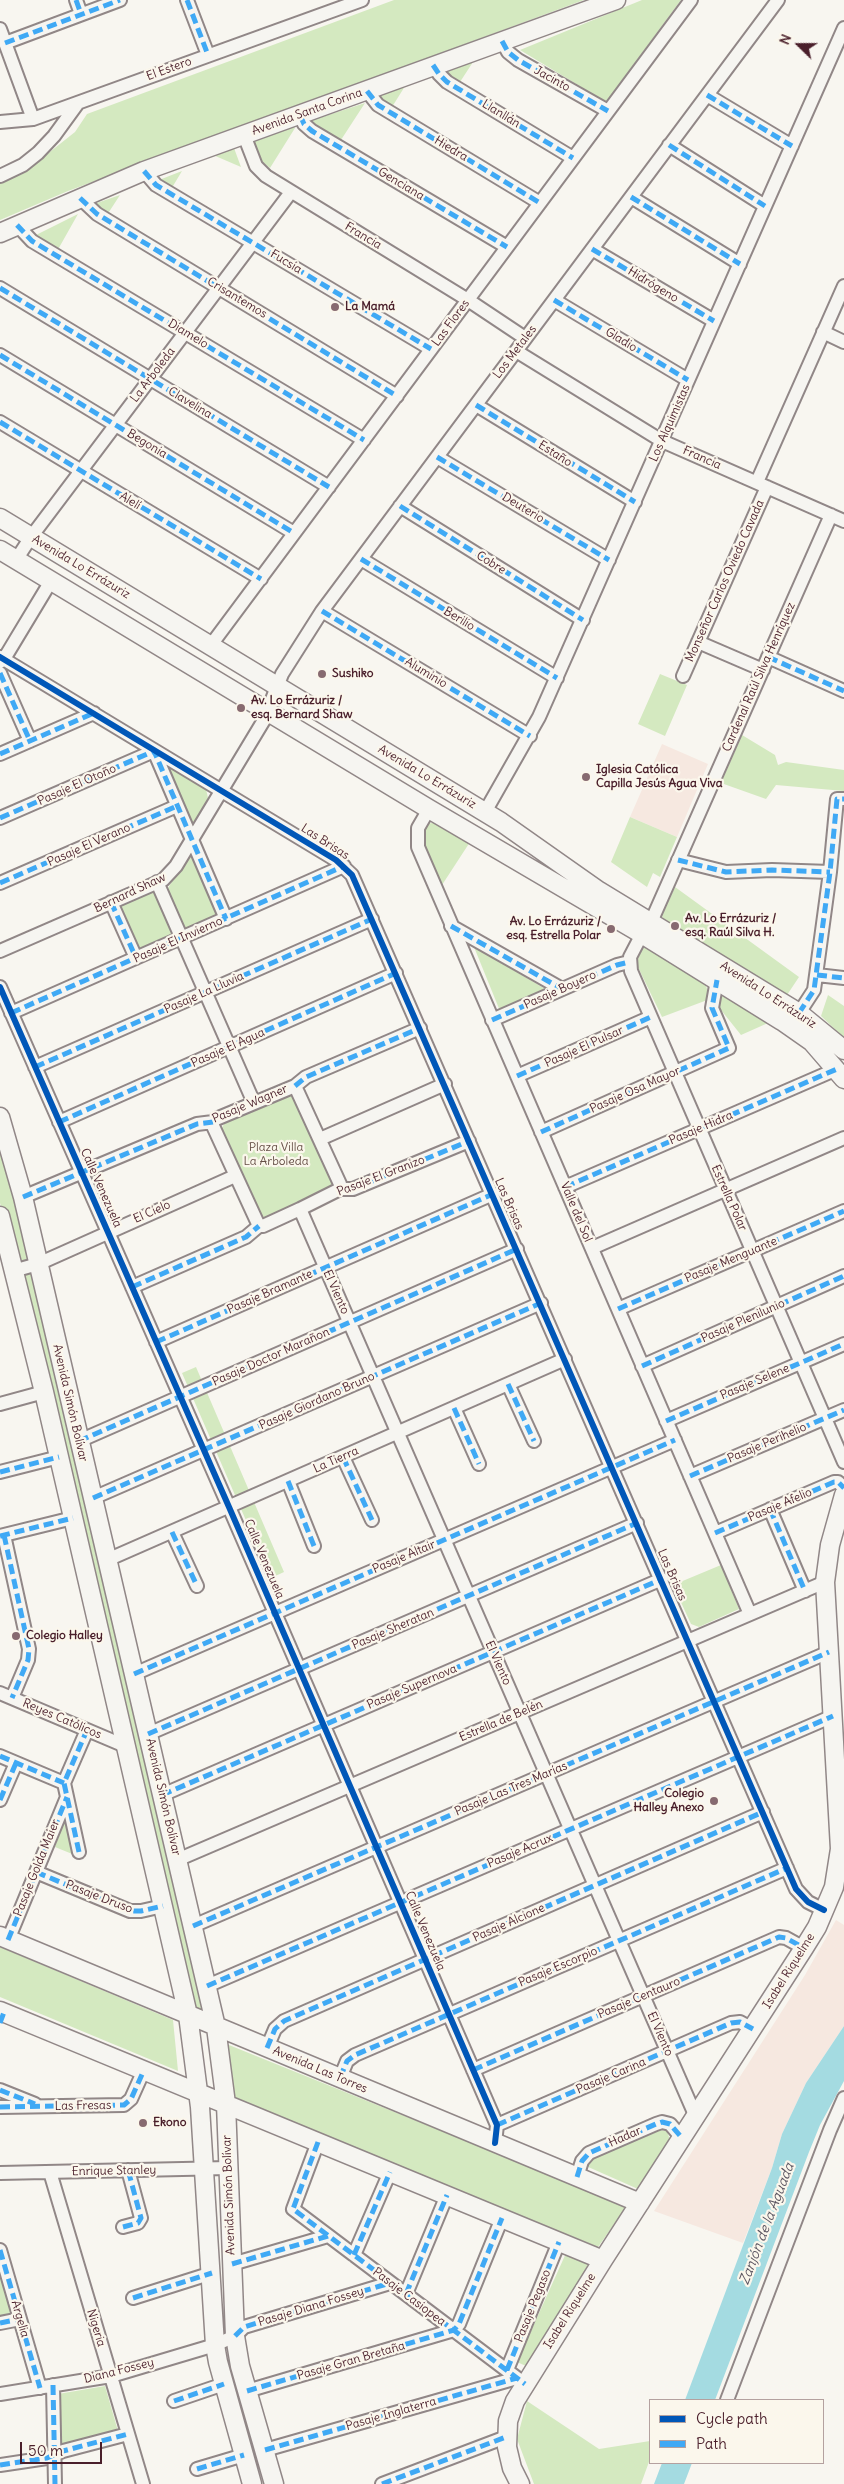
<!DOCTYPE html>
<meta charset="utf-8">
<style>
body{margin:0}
#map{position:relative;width:844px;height:2484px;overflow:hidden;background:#f8f6f0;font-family:Delius,sans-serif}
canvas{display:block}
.legend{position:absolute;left:649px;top:2399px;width:175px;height:65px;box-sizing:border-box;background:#fbf7ec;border:1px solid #b4a19f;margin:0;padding:6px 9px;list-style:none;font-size:15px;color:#4a1f2b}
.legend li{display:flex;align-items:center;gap:10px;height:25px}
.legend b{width:25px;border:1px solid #b4a19f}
.north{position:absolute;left:774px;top:20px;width:50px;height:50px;-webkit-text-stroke:4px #fbf7ec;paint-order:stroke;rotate:292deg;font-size:14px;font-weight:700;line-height:20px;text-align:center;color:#4a1f2b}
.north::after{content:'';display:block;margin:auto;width:18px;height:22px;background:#4a1f2b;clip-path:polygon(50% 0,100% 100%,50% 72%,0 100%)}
.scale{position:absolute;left:20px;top:2442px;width:82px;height:22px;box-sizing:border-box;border:2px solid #4a1f2b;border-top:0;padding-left:6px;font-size:15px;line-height:18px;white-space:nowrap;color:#4a1f2b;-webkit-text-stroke:4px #fbf7ec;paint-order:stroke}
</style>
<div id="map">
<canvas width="844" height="2484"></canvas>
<ul class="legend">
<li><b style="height:6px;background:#0057b8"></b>Cycle path</li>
<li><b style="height:6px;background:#3fa9f5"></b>Path</li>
</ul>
<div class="north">N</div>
<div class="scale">50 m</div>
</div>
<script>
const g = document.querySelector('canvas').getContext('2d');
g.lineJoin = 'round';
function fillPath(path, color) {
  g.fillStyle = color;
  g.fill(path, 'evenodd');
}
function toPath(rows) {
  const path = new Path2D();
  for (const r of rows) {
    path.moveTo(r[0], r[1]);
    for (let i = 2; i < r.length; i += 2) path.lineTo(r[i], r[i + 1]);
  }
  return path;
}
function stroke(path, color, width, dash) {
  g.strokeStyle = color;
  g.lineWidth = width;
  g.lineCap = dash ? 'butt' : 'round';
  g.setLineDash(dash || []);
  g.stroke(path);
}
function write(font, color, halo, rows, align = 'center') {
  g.font = font + ' Delius,sans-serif';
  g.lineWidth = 4.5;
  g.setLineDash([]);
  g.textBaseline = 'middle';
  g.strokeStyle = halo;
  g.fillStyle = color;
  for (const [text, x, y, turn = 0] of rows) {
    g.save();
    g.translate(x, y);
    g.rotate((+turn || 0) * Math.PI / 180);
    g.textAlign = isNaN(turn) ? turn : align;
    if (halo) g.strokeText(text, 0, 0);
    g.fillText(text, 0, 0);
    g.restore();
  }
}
const built = toPath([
 [662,744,708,764,677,837,630,817],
 [836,1920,844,1925,844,2026,806,2083,782,2134,772,2168,743,2243,654,2211,805,1975]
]);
const green = toPath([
 [394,0,584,0,68,191,0,220,0,183,22,174,75,132,87,114],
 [642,0,681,0,606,102,520,50],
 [473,62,460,82,444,72],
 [407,83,392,107,376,97],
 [365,103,339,143,307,122],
 [292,124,295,128,270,168,259,159,250,141],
 [234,148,241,167,213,155],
 [182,171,170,191,154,182],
 [120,195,107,215,91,205],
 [78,214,56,253,30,238],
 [660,674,687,685,665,736,638,724],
 [742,735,775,755,778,765,786,762,844,770,844,791,776,785,766,799,721,783],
 [165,765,206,789,208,798,191,828],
 [630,817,677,837,660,877,653,873,647,887,611,862],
 [437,822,470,842,442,885,424,845,423,831,427,824],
 [191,850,220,919,183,933,165,893],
 [675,887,799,977,787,995,664,920,662,916],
 [148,891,154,892,172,935,136,951,117,908,119,904],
 [474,947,547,990,500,1011],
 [643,948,651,948,704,979,710,999,662,1017,636,963],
 [720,988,768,1023,741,1035,721,1010,717,998],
 [828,995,844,1006,844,1038,821,1016],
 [287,1094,295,1096,334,1182,330,1191,267,1218,258,1215,221,1130,225,1122],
 [0,1143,33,1260,17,1264,0,1203],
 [33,1272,206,2015,191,2009,21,1275],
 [196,1367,284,1572,271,1578,182,1373],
 [721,1565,739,1609,699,1627,691,1624,673,1585],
 [71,1803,82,1858,55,1847],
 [0,1947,173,2020,178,2071,0,1997],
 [224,2043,627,2206,598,2247,229,2096],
 [659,2130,667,2131,670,2140,638,2189,586,2166,590,2159,597,2153],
 [567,2251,593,2261,526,2366,517,2362],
 [0,2276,11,2314,0,2316],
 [105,2386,118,2431,58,2449,58,2394],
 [527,2401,599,2449,650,2441,650,2459,641,2484,534,2484,517,2439]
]);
const water = toPath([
 [844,2026,844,2081,820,2125,809,2152,715,2400,685,2400,772,2168,782,2134,806,2083],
 [662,2463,692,2463,684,2484,654,2484]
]);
const street = toPath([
 [76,0,81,14],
 [187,0,208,55],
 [0,29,33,119],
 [502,41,508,52,518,60,608,111],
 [5,43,120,0],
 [433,65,439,74,447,82,573,158],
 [367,91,378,105,540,203],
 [707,95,792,146],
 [300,115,304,124,312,131,507,247],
 [0,122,33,119,362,0],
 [244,135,256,166,266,176,468,300,525,338],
 [669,145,765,206],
 [144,171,156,185,431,349],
 [0,176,23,165,38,153,54,136,78,103],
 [631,197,740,264],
 [80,198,97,214,397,396],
 [17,225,32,241,364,440],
 [592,249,714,321],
 [0,288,329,487],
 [554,300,688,380],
 [823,332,844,342],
 [516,351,662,441,844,521],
 [0,355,294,533],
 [476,405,635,502],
 [0,422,261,579],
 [437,457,609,560],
 [757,482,844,286],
 [400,506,583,620],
 [361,559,557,678],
 [16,560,31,537,291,192],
 [322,611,530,736],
 [698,642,763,670],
 [211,645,691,0],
 [0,657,336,860,352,875,796,1889,808,1902,824,1910],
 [768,657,844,691],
 [0,662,4,659,51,581],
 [0,673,30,741],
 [683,676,767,487],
 [0,754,94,713],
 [429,809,418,828,418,847,750,1614],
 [485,812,539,717,844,28],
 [0,818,154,751,226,919],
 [678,860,726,872,772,870,830,872],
 [157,882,254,1103],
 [0,883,177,806],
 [111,902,136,958],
 [651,922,831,515],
 [451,926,562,989],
 [642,934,630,957,631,971,844,1462],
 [0,951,163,880,176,866,264,720,282,674,322,611,778,0],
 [817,975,844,978],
 [0,987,229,1507,497,2125,495,2143],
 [11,1013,344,866],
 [799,1013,814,990,830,872,837,799,844,799],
 [492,1020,617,965,629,962],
 [35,1067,372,919],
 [517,1076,651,1017],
 [295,1086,340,1184,340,1189],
 [59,1122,396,973],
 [213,1122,213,1126,259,1226],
 [541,1132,729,1048,712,1008,717,980],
 [320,1139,445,1084],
 [565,1187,837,1069],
 [23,1197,197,1124,213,1122,216,1119,295,1086,306,1077,420,1028],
 [300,1209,696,2117],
 [592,1248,844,1138],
 [13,1271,38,1264,235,1176],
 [132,1287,246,1237,259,1226,263,1226,300,1209,340,1189,353,1189,469,1141],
 [618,1309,844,1211],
 [156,1342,493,1194],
 [642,1366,844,1276],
 [508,1384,534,1441],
 [0,1404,44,1392],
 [454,1408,479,1464],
 [666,1421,844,1344],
 [79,1441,517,1249],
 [343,1457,372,1520],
 [0,1472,59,1457],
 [690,1476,844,1410],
 [288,1481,314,1546],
 [93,1498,541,1303],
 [770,1509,805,1591],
 [172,1532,197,1586],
 [715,1533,834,1482,838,1482,844,1488],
 [4,1535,29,1649,28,1660,12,1698],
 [0,1536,73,1518],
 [107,1560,565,1359],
 [134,1674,675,1440],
 [0,1693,125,1746],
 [148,1734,637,1523],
 [0,1756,64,1783],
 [162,1795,662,1579],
 [0,1800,16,1763],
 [79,1852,64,1783,87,1730],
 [177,1860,825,1582],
 [36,1872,130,1911,141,1911,163,1906],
 [193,1926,829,1652],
 [8,1940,67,1797],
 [207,1986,833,1716],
 [267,2048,275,2029,284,2021,763,1812],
 [473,2070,779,1937,786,1938,804,1948],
 [340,2078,347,2061,355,2055,787,1868],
 [0,2090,35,2104],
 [0,2107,124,2105,131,2099,144,2070],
 [497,2125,731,2023,740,2022,753,2029],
 [318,2142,293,2209,525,2384],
 [50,2172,143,2484],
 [0,2173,228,2168],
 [577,2177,582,2161,589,2153,656,2124,662,2122,670,2124,682,2138],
 [123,2227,138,2223,141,2218,128,2170],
 [0,2250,40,2388],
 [354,2255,390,2172],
 [232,2264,328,2236],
 [406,2294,447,2195],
 [133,2298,212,2273],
 [0,2323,20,2319],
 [507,2370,559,2242],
 [53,2385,55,2484],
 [247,2391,454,2330,459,2324,502,2218],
 [0,2394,111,2376,215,2345,235,2336,244,2327,390,2283],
 [727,2400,830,2130,844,2098],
 [174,2401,224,2384],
 [265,2450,517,2378],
 [0,2465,47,2458,63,2451,128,2434],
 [197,2469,244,2455],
 [382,2484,506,2437]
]);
const secondary = toPath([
 [0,233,144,171,616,0],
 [0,518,501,822,599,891,799,1013,844,1050],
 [0,550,429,809,642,934,782,1021,812,1042,844,1079],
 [0,1117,23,1197,216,2027,226,2104,235,2336,240,2366,274,2484],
 [0,1216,44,1392,188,2015,200,2107,215,2345,218,2362,252,2484],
 [0,1936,640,2203],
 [0,2011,603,2260],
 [520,2484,512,2468,507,2447,508,2421,515,2401,603,2260,804,1948,817,1927,834,1887,840,1849,825,1582,830,1545,844,1495]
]);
const quiet = toPath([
 [76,0,81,14],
 [187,0,208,55],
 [502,41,508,52,518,60,608,111],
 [5,43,120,0],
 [433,65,439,74,447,82,573,158],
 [367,91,378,105,540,203],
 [707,95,792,146],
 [300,115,304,124,312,131,507,247],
 [669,145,765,206],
 [144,171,156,185,431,349],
 [631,197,740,264],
 [80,198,97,214,397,396],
 [17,225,32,241,364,440],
 [592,249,714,321],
 [0,288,329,487],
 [554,300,688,380],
 [0,355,294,533],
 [476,405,635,502],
 [0,422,261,579],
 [437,457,609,560],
 [400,506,583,620],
 [361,559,557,678],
 [322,611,530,736],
 [768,657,844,691],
 [0,673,30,741],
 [0,754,94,713],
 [0,818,154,751,226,919],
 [678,860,726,872,772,870,830,872],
 [0,883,177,806],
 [111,902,136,958],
 [451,926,562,989],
 [817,975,844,978],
 [11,1013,344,866],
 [799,1013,814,990,830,872,837,799,844,799],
 [492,1020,617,965,629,962],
 [35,1067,372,919],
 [517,1076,651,1017],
 [295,1086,306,1077,420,1028],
 [59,1122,396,973],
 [541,1132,729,1048,712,1008,717,980],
 [565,1187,837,1069],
 [340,1189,353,1189,469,1141],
 [23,1197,197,1124,213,1122],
 [132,1287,246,1237,259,1226],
 [618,1309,844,1211],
 [156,1342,493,1194],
 [642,1366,844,1276],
 [508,1384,534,1441],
 [454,1408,479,1464],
 [666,1421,844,1344],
 [79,1441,517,1249],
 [343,1457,372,1520],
 [0,1472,59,1457],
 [690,1476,844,1410],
 [288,1481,314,1546],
 [93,1498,541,1303],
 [770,1509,805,1591],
 [172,1532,197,1586],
 [715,1533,834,1482,838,1482,844,1488],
 [4,1535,29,1649,28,1660,12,1698],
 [0,1536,73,1518],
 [134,1674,675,1440],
 [148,1734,637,1523],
 [0,1756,64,1783],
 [162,1795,662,1579],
 [0,1800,16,1763],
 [79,1852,64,1783,87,1730],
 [36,1872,130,1911,141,1911,163,1906],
 [193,1926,829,1652],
 [8,1940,67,1797],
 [207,1986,833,1716],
 [0,2023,4,2012],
 [267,2048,275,2029,284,2021,763,1812],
 [473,2070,779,1937,786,1938,804,1948],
 [340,2078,347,2061,355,2055,787,1868],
 [0,2090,35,2104],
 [0,2107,124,2105,131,2099,144,2070],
 [497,2125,731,2023,740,2022,753,2029],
 [318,2142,293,2209,525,2384],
 [577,2177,582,2161,589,2153,656,2124,662,2122,670,2124,682,2138],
 [123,2227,138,2223,141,2218,128,2170],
 [0,2250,40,2388],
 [354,2255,390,2172],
 [232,2264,328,2236],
 [406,2294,447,2195],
 [133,2298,212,2273],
 [0,2323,20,2319],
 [235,2336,244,2327,390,2283],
 [507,2370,559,2242],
 [53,2385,55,2484],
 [247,2391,454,2330,459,2324,502,2218],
 [174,2401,224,2384],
 [265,2450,517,2378],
 [0,2465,47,2458,63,2451,128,2434],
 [197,2469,244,2455],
 [382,2484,506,2437]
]);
const cycleway = toPath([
 [0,657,336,860,352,875,796,1889,808,1902,824,1910],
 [0,987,229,1507,497,2125,495,2143]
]);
const markers = [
 [335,307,5,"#876a70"],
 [322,674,5,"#876a70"],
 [241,708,5,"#876a70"],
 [586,777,5,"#876a70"],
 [675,926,5,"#876a70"],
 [611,929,5,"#876a70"],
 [16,1636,5,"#876a70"],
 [714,1801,5,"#876a70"],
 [143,2123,5,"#876a70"]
];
const streetNames = [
 ["El Estero",169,69,-20],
 ["Jacinto",552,79,29],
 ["Avenida Santa Corina",307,112,-20],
 ["Llanllán",501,114,31],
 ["Hiedra",451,149,31],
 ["Genciana",401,184,31],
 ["Francia",363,236,31],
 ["Fucsia",286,262,31],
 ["Hidrógeno",653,285,31],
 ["Crisantemos",237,298,31],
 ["Las Flores",451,323,-54],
 ["Diamelo",188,334,31],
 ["Gladio",621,340,31],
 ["Los Metales",515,352,-53],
 ["La Arboleda",153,375,-53],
 ["Clavelina",190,403,31],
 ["Los Alquimistas",670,423,-66],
 ["Begonia",147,444,31],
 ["Estaño",555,454,32],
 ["Francia",702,458,24],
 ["Alelí",130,501,31],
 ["Deuterio",523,508,31],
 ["Cobre",491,563,32],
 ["Avenida Lo Errázuriz",81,567,31],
 ["Monseñor Carlos Oviedo Cavada",725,581,-66],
 ["Berilio",459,619,31],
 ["Aluminio",426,673,31],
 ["Cardenal Raúl Silva Henríquez",759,677,-66],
 ["Avenida Lo Errázuriz",427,777,31],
 ["Pasaje El Otoño",77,785,-24],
 ["Las Brisas",325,842,33],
 ["Pasaje El Verano",89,845,-24],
 ["Bernard Shaw",130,893,-25],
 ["Pasaje El Invierno",178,940,-24],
 ["Pasaje Boyero",560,990,-24],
 ["Pasaje La Lluvia",204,993,-24],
 ["Avenida Lo Errázuriz",768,995,33],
 ["Pasaje El Pulsar",584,1047,-24],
 ["Pasaje El Agua",228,1048,-24],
 ["Pasaje Osa Mayor",635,1090,-24],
 ["Pasaje Wagner",250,1104,-23],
 ["Pasaje Hidra",701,1128,-23],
 ["Pasaje El Granizo",381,1176,-21],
 ["Calle Venezuela",101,1188,66],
 ["Estrella Polar",729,1198,66],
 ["Las Brisas",509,1204,66],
 ["El Cielo",152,1212,-24],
 ["Valle del Sol",576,1212,67],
 ["Pasaje Menguante",731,1260,-23],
 ["Pasaje Bramante",270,1292,-24],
 ["El Viento",336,1292,66],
 ["Pasaje Plenilunio",743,1321,-24],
 ["Pasaje Doctor Marañon",271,1357,-24],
 ["Pasaje Selene",755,1382,-23],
 ["Pasaje Giordano Bruno",317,1401,-24],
 ["Avenida Simón Bolívar",70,1403,77],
 ["Pasaje Perihelio",767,1443,-23],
 ["La Tierra",336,1460,-24],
 ["Pasaje Afelio",780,1505,-23],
 ["Pasaje Altair",404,1557,-23],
 ["Calle Venezuela",264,1559,67],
 ["Las Brisas",672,1575,66],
 ["Pasaje Sheratan",393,1629,-23],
 ["El Viento",498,1663,66],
 ["Pasaje Supernova",412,1687,-23],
 ["Reyes Católicos",62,1719,23],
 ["Estrella de Belén",501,1721,-23],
 ["Pasaje Las Tres Marías",511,1789,-23],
 ["Avenida Simón Bolívar",163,1797,77],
 ["Pasaje Acrux",520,1851,-23],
 ["Pasaje Golda Maier",37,1868,-68],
 ["Pasaje Druso",99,1897,21],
 ["Pasaje Alcione",509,1923,-24],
 ["Calle Venezuela",425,1931,67],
 ["Pasaje Escorpio",558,1967,-23],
 ["Isabel Riquelme",789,1971,-58],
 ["Pasaje Centauro",639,1998,-23],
 ["El Viento",660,2034,66],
 ["Avenida Las Torres",320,2070,23],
 ["Pasaje Carina",611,2076,-23],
 ["Las Fresas",83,2106,-1],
 ["Hadar",625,2137,-24],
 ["Enrique Stanley",114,2171,-1],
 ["Avenida Simón Bolívar",229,2195,-92],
 ["Pasaje Casiopea",409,2297,37],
 ["Pasaje Pegaso",533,2306,-68],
 ["Pasaje Diana Fossey",311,2307,-17],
 ["Isabel Riquelme",570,2311,-58],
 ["Argelia",20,2319,74],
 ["Nigeria",96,2328,73],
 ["Pasaje Gran Bretaña",351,2361,-16],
 ["Diana Fossey",119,2371,-14],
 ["Pasaje Inglaterra",391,2414,-16]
];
const poiNames = [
 ["La Mamá",345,307],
 ["Sushiko",332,674],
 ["Av. Lo Errázuriz /",251,701],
 ["esq. Bernard Shaw",251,715],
 ["Iglesia Católica",596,770],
 ["Capilla Jesús Agua Viva",596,784],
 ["Av. Lo Errázuriz /",685,919],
 ["esq. Raúl Silva H.",685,933],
 ["Av. Lo Errázuriz /",601,922,"right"],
 ["esq. Estrella Polar",601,936,"right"],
 ["Colegio Halley",26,1636],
 ["Colegio",704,1794,"right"],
 ["Halley Anexo",704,1808,"right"],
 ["Ekono",153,2123]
];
const parkNames = [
 ["Plaza Villa",276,1148],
 ["La Arboleda",276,1162]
];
const waterNames = [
 ["Zanjón de la Aguada",767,2224,-69]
];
fillPath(built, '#f6e8e0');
fillPath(green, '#d4e9c0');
fillPath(water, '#a4dbe1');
stroke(street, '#918787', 16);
stroke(secondary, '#918787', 21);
stroke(street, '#f6f5f1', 12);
stroke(secondary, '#f6f5f1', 18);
stroke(quiet, '#3fa9f5', 5, [10, 5]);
stroke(cycleway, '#0057b8', 6);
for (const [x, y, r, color] of markers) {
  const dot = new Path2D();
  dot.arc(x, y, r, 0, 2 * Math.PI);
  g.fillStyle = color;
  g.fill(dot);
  stroke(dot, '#fbf7ec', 2);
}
write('12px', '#4a1f2b', '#fbf7ec', streetNames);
write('bold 12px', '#4a1f2b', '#fbf7ec', poiNames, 'left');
write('12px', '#654f46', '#fbf7ec', parkNames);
write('italic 14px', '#5a5460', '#fbf7ec', waterNames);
</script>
